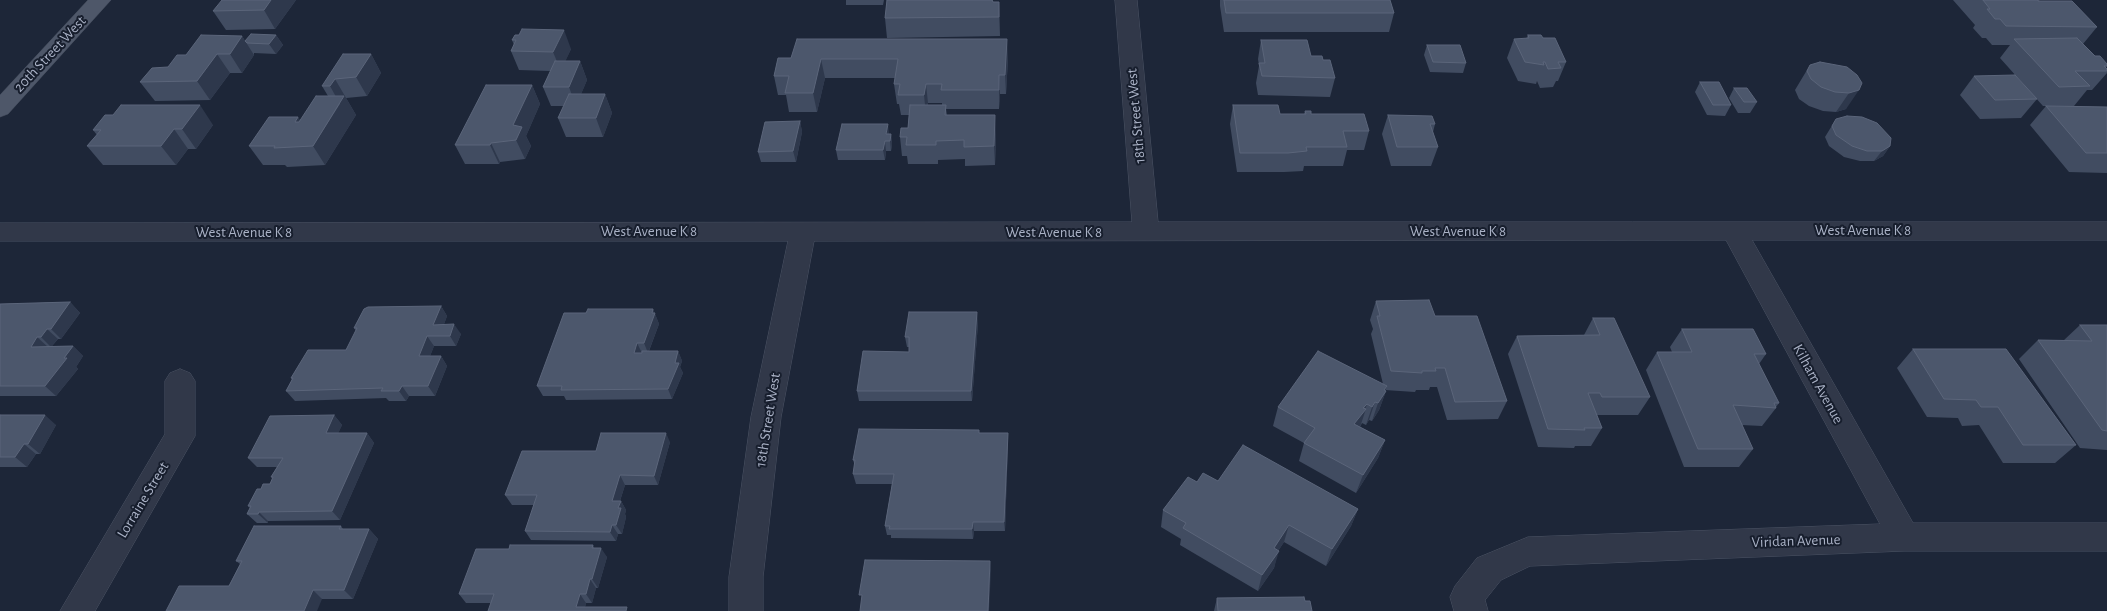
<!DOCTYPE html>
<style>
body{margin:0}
canvas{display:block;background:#1d2638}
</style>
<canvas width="2107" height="611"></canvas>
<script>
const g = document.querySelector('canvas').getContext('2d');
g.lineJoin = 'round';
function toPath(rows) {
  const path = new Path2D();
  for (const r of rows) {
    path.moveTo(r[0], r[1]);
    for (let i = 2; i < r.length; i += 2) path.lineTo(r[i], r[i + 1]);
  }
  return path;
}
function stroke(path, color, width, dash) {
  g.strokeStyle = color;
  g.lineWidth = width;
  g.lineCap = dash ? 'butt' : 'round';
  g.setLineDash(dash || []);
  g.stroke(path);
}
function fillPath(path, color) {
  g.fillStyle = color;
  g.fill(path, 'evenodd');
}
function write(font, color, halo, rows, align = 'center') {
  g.font = font + ' "Alegreya Sans",sans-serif';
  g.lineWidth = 4;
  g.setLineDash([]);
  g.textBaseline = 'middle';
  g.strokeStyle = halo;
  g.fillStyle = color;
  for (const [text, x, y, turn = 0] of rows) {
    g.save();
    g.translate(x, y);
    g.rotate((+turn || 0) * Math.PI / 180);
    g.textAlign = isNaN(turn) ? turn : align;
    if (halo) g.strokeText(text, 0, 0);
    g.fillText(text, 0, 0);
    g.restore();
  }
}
const minor = toPath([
 [1115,0,1137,0,1158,222,2107,222,2107,240,1752,240,1913,523,2107,523,2107,551,1904,551,1530,566,1501,580,1485,600,1488,611,1454,611,1450,597,1455,586,1477,558,1528,537,1880,524,1726,240,814,241,781,417,763,577,763,611,729,611,729,577,751,417,788,241,0,241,0,223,1132,222,1115,0],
 [180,369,190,373,195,381,195,436,95,611,60,611,165,434,165,381,170,373,180,369]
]);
const major = toPath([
 [88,0,111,0,8,114,0,117,0,95,88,0]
]);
const wall = toPath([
 [296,0,275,29,226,30,213,11],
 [846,0,884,0,883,5,846,5],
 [887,0,993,0,993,2,999,2,1000,36,887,38,885,18],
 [1220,0,1390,0,1394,13,1389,32,1224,32,1220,6],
 [1953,0,2038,0,2097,27,2083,44,2095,56,2107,64,2106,68,2107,73,2092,90,2087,90,2074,106,2043,106,2000,58,2010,45,1992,45,1986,38,1982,38,1973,28,1975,25],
 [276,35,283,45,276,54,254,53,254,55,242,73,230,73,210,100,155,101,140,82,168,67,186,55,242,36,245,41],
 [515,35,571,49,565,61,580,61,587,80,581,94,605,94,612,113,603,137,566,137,558,118,564,106,551,106,543,87,551,71,519,70,511,51,514,45,512,40],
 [1528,35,1543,38,1566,62,1558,81,1556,81,1553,87,1540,88,1537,81,1536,84,1518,81,1507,58,1514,39,1526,39],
 [1261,40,1323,60,1335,78,1330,97,1258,95,1256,83,1259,66,1258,59],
 [1427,45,1466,63,1463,73,1430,72,1424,55],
 [371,54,381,73,367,96,346,98,356,115,325,165,287,167,285,165,263,165,249,146,298,117,300,121,328,96,322,86],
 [778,58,1008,58,1006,94,1000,94,999,109,946,109,947,115,996,134,995,165,965,166,965,159,938,160,938,164,908,164,907,156,902,156,900,137,908,128,909,115,901,115,899,104,897,104,894,84,895,78,825,78,817,112,789,112,786,95,778,95,774,76],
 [928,103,942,103,942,105,928,105],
 [1810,65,1857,75,1846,109,1836,112,1823,111,1809,106,1799,99,1795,90],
 [1974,76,2037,99,2021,118,1980,119,1960,95],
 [1700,82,1731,105,1725,116,1707,115,1695,92],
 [532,85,540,104,526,136,531,146,525,159,500,162,499,164,465,164,455,145],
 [1734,88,1757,102,1750,113,1738,113,1729,98],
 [1233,105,1280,114,1304,114,1305,111,1311,114,1369,131,1364,150,1347,150,1343,166,1304,166,1303,171,1284,172,1237,172,1230,124],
 [2046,106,2107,107,2107,173,2069,172,2030,125],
 [1388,115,1435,124,1433,132,1438,147,1431,166,1391,166,1382,134],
 [1836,119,1890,146,1883,156,1874,161,1860,161,1844,157,1829,146,1825,137],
 [800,121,802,132,796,162,761,162,758,152],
 [213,125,196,149,188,149,176,165,103,165,87,146,97,135,93,130],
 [889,134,891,134,892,144,891,151,886,151,885,160,838,160,836,150],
 [1376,301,1435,316,1507,401,1498,419,1447,420,1437,387,1430,387,1429,390,1416,390,1415,392,1385,390,1385,391,1386,391,1379,410,1372,421,1369,420,1366,425,1362,423,1360,427,1385,440,1378,458,1356,493,1299,461,1304,443,1273,426,1278,407,1383,384,1371,334,1373,329,1370,320],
 [70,302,80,313,61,339,58,339,52,346,73,346,83,356,76,367,78,369,56,396,0,396,0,304],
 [441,306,447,316,444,324,461,334,456,346,434,346,430,356,441,356,447,366,435,396,409,396,406,401,389,401,386,398,295,401,286,391,292,380,291,378,346,350,356,331,354,328],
 [653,309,659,324,649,351,678,351,682,361,680,367,683,373,672,399,566,400,564,396,543,396,537,386,586,313],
 [1593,318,1650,397,1638,415,1597,415,1602,428,1591,446,1575,446,1574,448,1538,447,1508,354,1517,336,1584,335],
 [978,323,972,401,859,401,857,391,909,352,909,347,907,347,905,337],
 [2080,325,2107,325,2107,450,2080,448,2019,359,2038,340,2063,341],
 [1682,329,1766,354,1759,364,1779,403,1776,407,1776,408,1762,426,1742,425,1753,449,1739,467,1684,467,1646,370,1657,352,1672,352,1670,347],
 [1913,349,2076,445,2055,463,2003,463,1979,425,1962,426,1958,418,1927,417,1897,368],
 [0,415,56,425,40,454,36,454,27,467,0,467],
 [334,415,342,425,338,433,367,433,374,443,340,520,268,521,268,523,257,523,247,514,250,508,248,506,261,489,270,484,273,478,271,477,277,467,257,467,248,458],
 [979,430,979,433,1008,433,1008,443,1005,531,974,531,973,539,891,538,891,535,887,535,885,526,892,484,856,484,853,474,855,466,853,460],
 [670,442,658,485,625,485,620,501,621,501,626,510,625,514,626,517,622,534,618,534,616,541,531,540,525,531,534,505,512,505,505,495,596,451],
 [1218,481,1358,509,1351,526,1326,566,1284,542,1278,551,1274,568,1258,591,1180,545,1181,539,1161,527,1163,510,1197,482],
 [341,526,343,529,369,529,378,539,353,599,322,599,229,586,240,564,236,561],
 [593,545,594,548,607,557,598,588,596,588,592,603,586,603,585,607,630,611,491,603,466,603,459,594,509,549],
 [1217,598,1305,601,1312,611,1214,611]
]);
const shadedWall = toPath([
 [271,0,296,0,275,29,264,10],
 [564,30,571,49,561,71,553,52],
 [276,35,283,45,276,54,269,44],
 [242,36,254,55,242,73,230,54],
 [1007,39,1008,58,1006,94,1005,75],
 [217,54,230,73,210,100,197,81],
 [371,54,381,73,367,96,356,77],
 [821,59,825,78,817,112,813,93],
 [580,61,587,80,576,106,569,87],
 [999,75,1000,94,999,109],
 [335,79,356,115,325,165,313,146,340,104,330,86],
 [926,84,928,103,926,115,924,95],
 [532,85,540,104,526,136,531,146,525,159,516,140,513,125],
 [1859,90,1846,109,1836,112,1849,93],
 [605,94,612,113,603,137,596,118],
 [200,105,213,125,196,149,182,129],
 [995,115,996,134,995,165,994,146],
 [298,117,311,137,295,122],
 [800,121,802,132,796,162,793,151],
 [888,124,889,134,886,134],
 [174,129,188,149,176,165,161,146],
 [891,134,892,144,891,151,890,141],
 [885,141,886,151,885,160,883,150],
 [491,143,500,162,499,164,490,145],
 [1890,146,1883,156,1874,161,1882,151],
 [70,302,80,313,61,339,51,329],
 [441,306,447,316,440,335,433,325],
 [653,309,659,324,648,353,644,343],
 [977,312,978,323,972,401,971,391],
 [454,324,461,334,456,346,450,336],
 [47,329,58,339,51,347,41,337],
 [427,336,434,346,426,366,419,356],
 [37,337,48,347,31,347],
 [637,343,642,353,634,353],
 [73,346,83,356,76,367,78,369,56,396,45,386],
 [678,351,682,361,680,367,683,373,672,399,668,389],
 [441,356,447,366,435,396,428,386],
 [402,386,409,396,406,401,399,391],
 [1387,386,1383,396,1386,391,1379,410,1372,421,1378,403,1384,390],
 [1375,402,1369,420,1366,425,1372,407],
 [1367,404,1364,413,1366,409,1360,427,1354,424],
 [45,415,56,425,40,454,28,444],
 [334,415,342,425,334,443,326,433],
 [367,433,374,443,340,520,332,511],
 [666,433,670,442,658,485,654,476],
 [1008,433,1008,443,1005,531,1004,522],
 [1385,440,1378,458,1356,493,1363,475],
 [24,444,36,454,27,467,15,457],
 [620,475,625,485,617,510,612,501],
 [621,501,626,510,625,514,626,517,622,534,616,525,618,508],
 [1358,509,1351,526,1326,566,1332,549],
 [259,512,268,521,268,523,258,514],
 [973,522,974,531,973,539,972,529],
 [612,525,618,534,616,541,610,532],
 [1289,525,1284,542,1269,565,1274,548],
 [369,529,378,539,353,599,344,590],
 [601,548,607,557,598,588,592,579],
 [1279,551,1274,568,1258,591,1262,575],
 [990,561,991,570,989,611,988,611],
 [590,579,596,588,592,603,586,594],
 [313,590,322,599,317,611,304,611],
 [580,594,586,603,584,611,576,607]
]);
const building = toPath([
 [222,0,271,0,264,10,213,11,222,0],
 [887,0,992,0,993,2,999,2,999,17,885,18,887,0],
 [1224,0,1390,0,1394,13,1226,13,1224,0],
 [1983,0,2038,0,2038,1,2072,1,2097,27,2006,26,2000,19,1995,19,1987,9,1990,9,1983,0],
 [522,29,564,30,553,52,511,51,516,40,512,40,515,35,519,35,522,29],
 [251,34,276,35,269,44,247,43,245,41,251,34],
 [201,35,242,36,230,54,217,54,197,81,140,82,152,68,168,67,177,55,186,55,201,35],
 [1528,35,1541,35,1543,38,1555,38,1566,62,1558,62,1561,68,1548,69,1545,62,1543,62,1544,65,1525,62,1514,39,1529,38,1528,35],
 [2077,38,2095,56,2100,56,2107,64,2107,66,2104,66,2107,69,2107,71,2075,71,2090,86,2059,87,2014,39,2077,38],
 [797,39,1007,39,1005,75,999,75,999,90,941,90,942,84,926,84,924,95,898,95,900,84,894,84,898,59,821,59,813,93,785,93,789,76,774,76,778,58,791,58,797,39],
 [1261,40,1307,40,1311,56,1322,56,1323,60,1330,60,1335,78,1262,76,1259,63,1265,63,1261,40],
 [1427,45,1460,45,1466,63,1433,62,1427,45],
 [343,54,371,54,356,77,335,79,330,86,322,86,343,54],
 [555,61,580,61,569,87,543,87,555,61],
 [1820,62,1847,67,1857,75,1862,83,1859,90,1849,93,1835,92,1821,87,1811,79,1807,71,1810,65,1820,62],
 [2015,75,2037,99,1995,100,1974,76,2015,75],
 [1700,82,1719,82,1731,105,1713,105,1700,82],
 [486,85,532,85,513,125,522,127,516,140,491,143,490,145,455,145,486,85],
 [1734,88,1747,88,1757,102,1744,102,1734,88],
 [569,94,605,94,596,118,558,118,569,94],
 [316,96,344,96,313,146,274,148,275,146,249,146,269,117,298,117,295,122,299,122,316,96],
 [121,105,200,105,182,129,174,129,161,146,87,146,101,130,93,130,105,115,113,115,121,105],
 [910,105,946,105,945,115,995,115,994,146,964,147,964,140,936,141,936,145,906,145,907,137,900,137,901,128,908,128,910,105],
 [1233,105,1278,105,1280,114,1306,114,1305,111,1311,111,1311,114,1364,114,1369,131,1343,131,1347,147,1306,147,1307,151,1288,153,1240,153,1233,105],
 [2046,106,2107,107,2107,153,2086,153,2046,106],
 [1388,115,1432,116,1435,124,1430,124,1438,147,1397,147,1388,115],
 [1847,116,1862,117,1877,123,1891,138,1890,146,1882,151,1867,151,1852,146,1836,135,1832,126,1836,119,1847,116],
 [800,121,793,151,758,152,765,122,800,121],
 [842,124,888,124,886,134,891,134,890,141,885,141,883,150,836,150,842,124],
 [1429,300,1435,316,1477,316,1507,401,1455,402,1445,368,1435,368,1436,371,1422,371,1422,373,1391,371,1377,316,1380,316,1376,301,1429,300],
 [70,302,51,329,47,329,41,337,37,337,31,347,73,346,64,358,67,358,45,386,0,386,0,304,70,302],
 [441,306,433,325,454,324,450,336,427,336,419,356,441,356,428,386,402,386,399,391,381,391,383,388,286,391,293,378,291,378,308,350,346,350,357,328,354,328,364,309,368,307,441,306],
 [588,309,653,309,652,313,655,313,644,343,637,343,634,353,642,353,642,351,678,351,675,363,679,363,668,389,561,390,562,386,537,386,564,313,586,313,588,309],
 [909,312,977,312,971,391,857,391,863,351,909,352,909,337,905,337,909,312],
 [1593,318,1614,318,1650,397,1602,397,1600,393,1588,393,1602,428,1584,428,1585,430,1548,429,1517,336,1600,335,1593,318],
 [2080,325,2107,325,2107,431,2102,430,2038,340,2092,341,2080,325],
 [1682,329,1753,329,1766,354,1754,354,1779,403,1774,403,1776,408,1733,405,1753,449,1698,449,1657,352,1692,352,1682,329],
 [1913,349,2006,349,2076,445,2023,445,1998,407,1981,407,1976,400,1944,399,1913,349],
 [1318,351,1387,386,1384,390,1386,391,1378,403,1375,402,1372,407,1367,404,1363,408,1366,409,1354,424,1385,440,1363,475,1304,443,1315,428,1278,407,1318,351],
 [0,415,45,415,28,444,24,444,15,457,0,457,0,415],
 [334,415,326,433,367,433,332,511,259,512,258,514,247,514,251,506,248,506,257,489,261,489,263,484,270,484,273,477,271,477,283,458,248,458,270,416,334,415],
 [859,429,979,430,979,433,1008,433,1004,522,973,522,972,529,889,529,890,526,885,526,894,474,853,474,855,460,853,460,859,429],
 [601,433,666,433,654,476,620,475,612,501,621,501,618,508,621,508,616,525,612,525,610,532,525,531,537,495,505,495,522,451,596,451,601,433],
 [1243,445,1358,509,1332,549,1289,525,1274,548,1279,551,1262,575,1183,528,1186,523,1163,510,1188,477,1197,482,1203,473,1218,481,1243,445],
 [254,526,341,526,339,529,369,529,344,590,313,590,304,611,166,611,179,586,229,586,242,561,236,561,254,526],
 [510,545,593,545,592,548,601,548,592,579,590,579,586,594,580,594,576,607,627,607,626,611,488,611,494,594,459,594,476,549,509,549,510,545],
 [865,560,990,561,988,611,860,611,862,595,859,595,865,560],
 [1304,597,1305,601,1310,601,1312,611,1218,611,1217,598,1304,597]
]);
const streetNames = [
 ["20th Street West",50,54,-47],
 ["18th Street West",1136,116,-95],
 ["West Avenue K 8",1863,230],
 ["West Avenue K 8",649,231],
 ["West Avenue K 8",1458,231],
 ["West Avenue K 8",244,232],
 ["West Avenue K 8",1054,232],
 ["Kilham Avenue",1818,384,61],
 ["18th Street West",768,420,-81],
 ["Lorraine Street",143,500,-59],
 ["Viridan Avenue",1796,541,-2]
];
stroke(minor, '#4b5364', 1);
stroke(major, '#3a4252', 1);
fillPath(minor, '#313849');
fillPath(major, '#4e5769');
fillPath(wall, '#414c61');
fillPath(shadedWall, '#2e384c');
fillPath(building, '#4c576c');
stroke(building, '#5b657a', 1);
write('15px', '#aab2c6', '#171e2d', streetNames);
</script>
